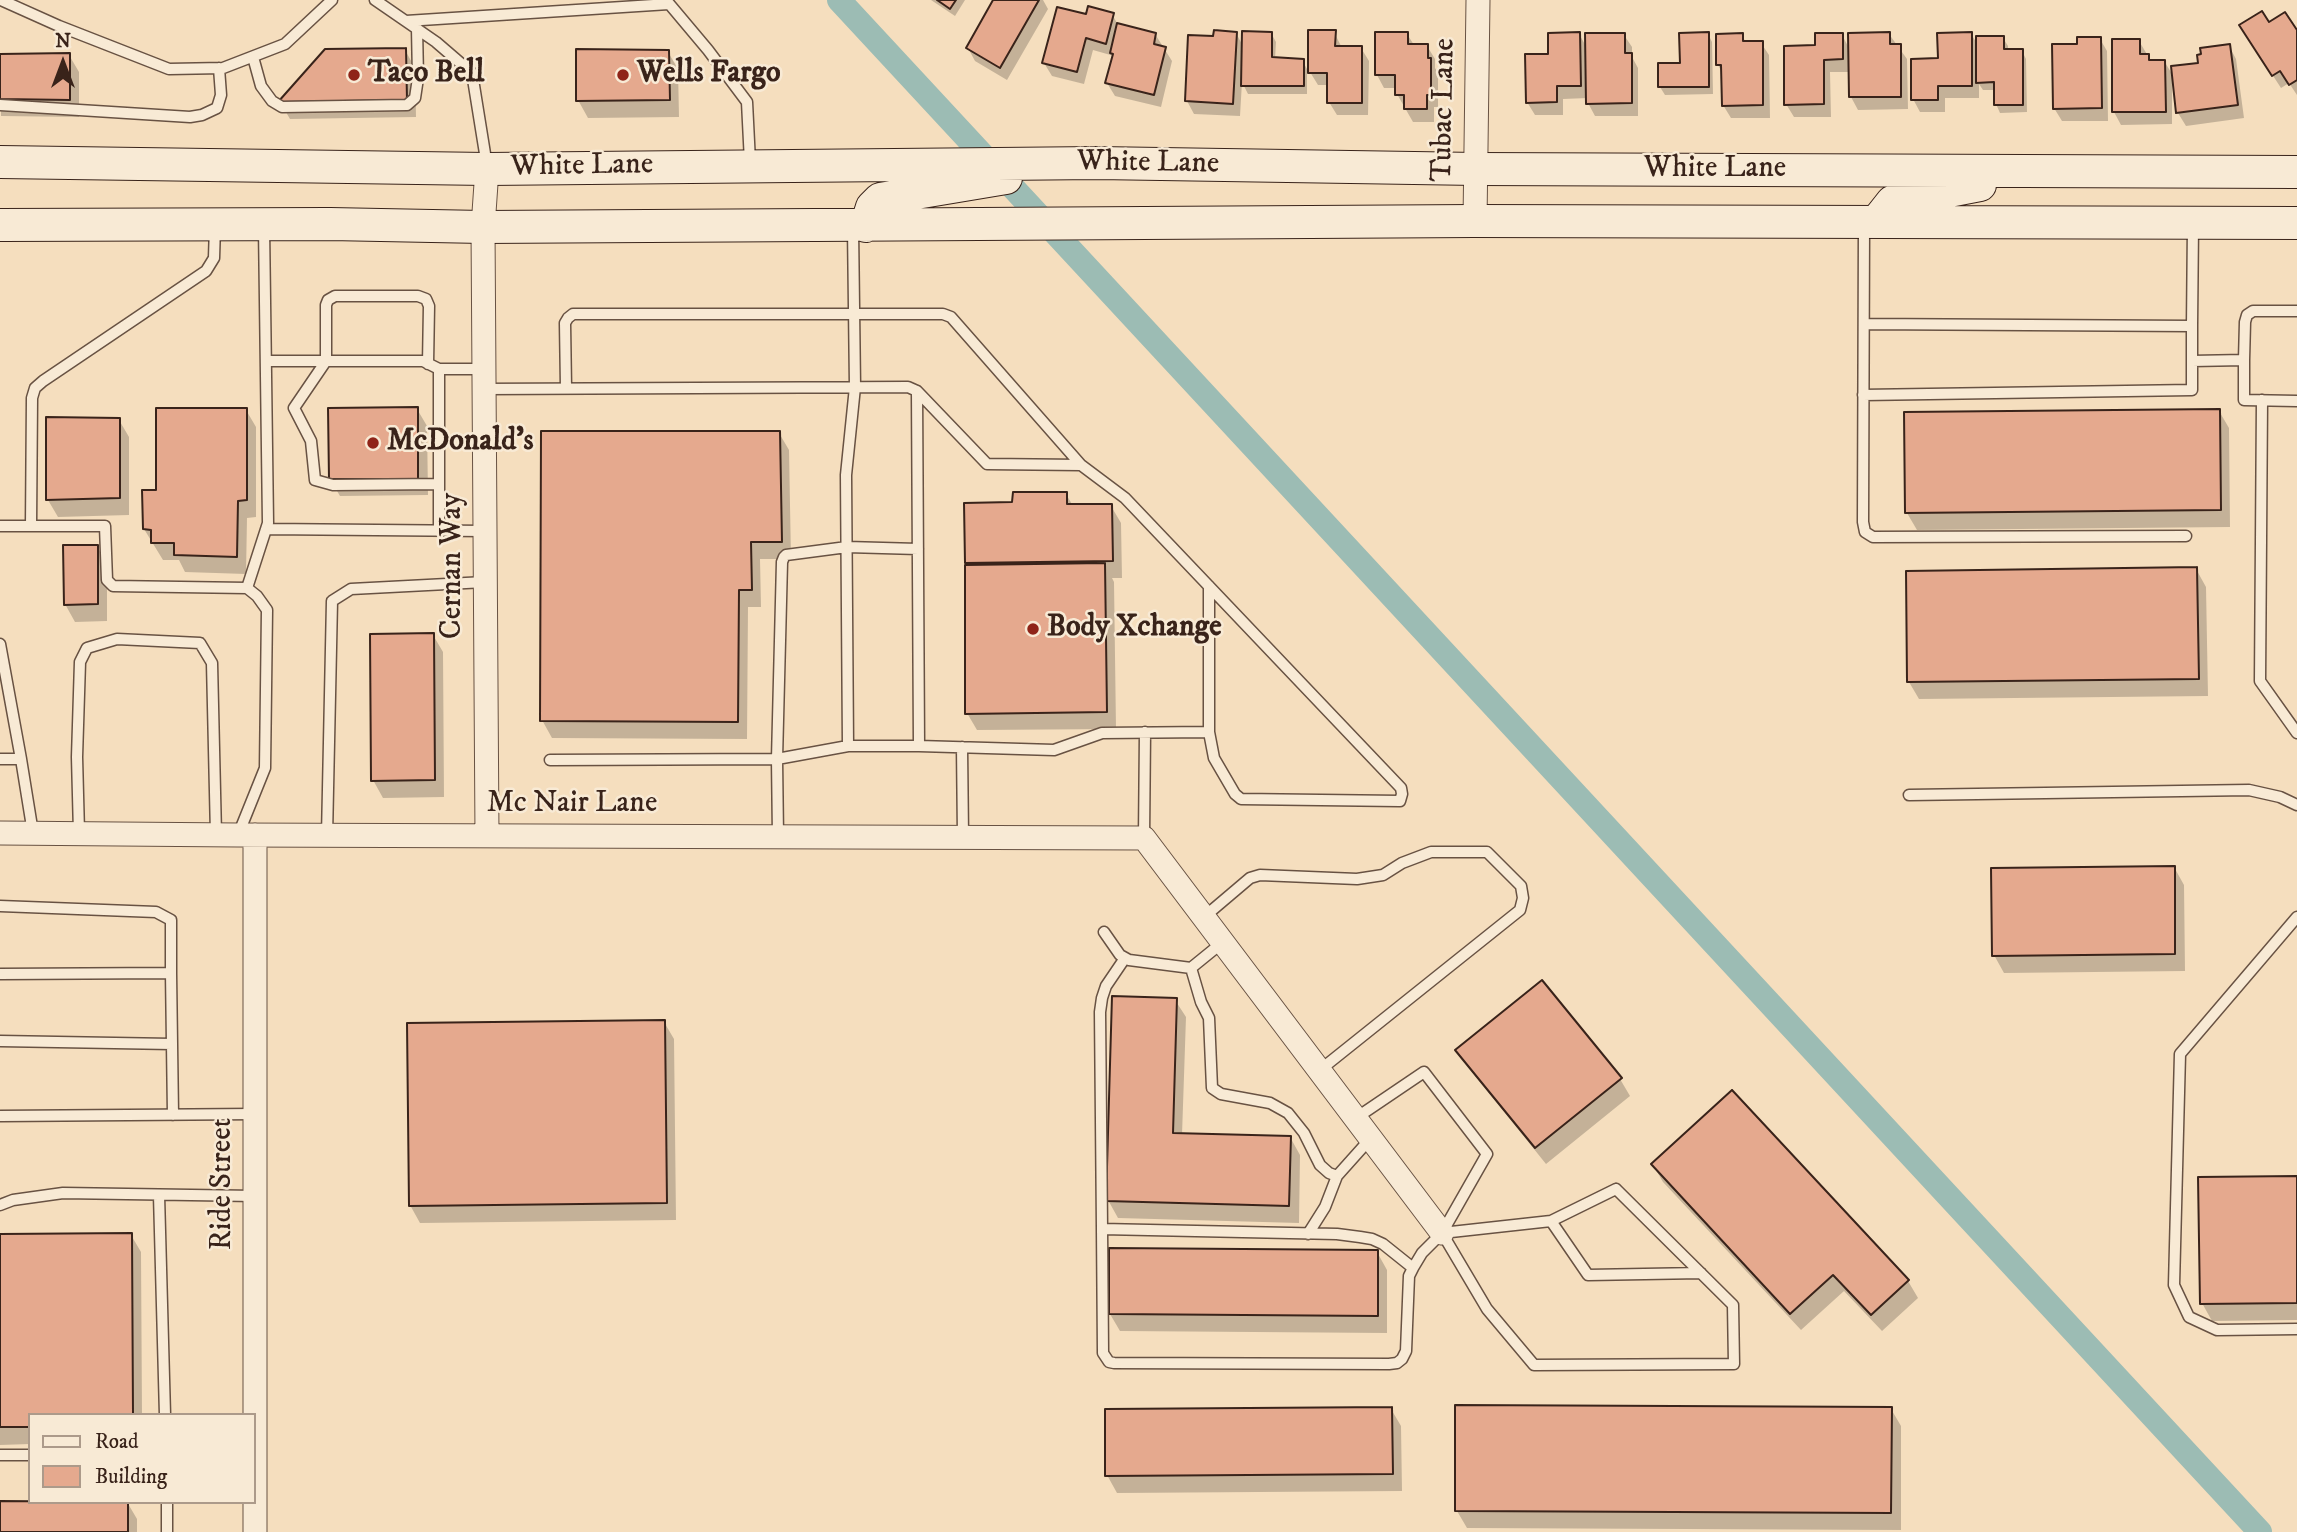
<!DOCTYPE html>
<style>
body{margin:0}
#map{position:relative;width:2297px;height:1532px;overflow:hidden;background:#f5debe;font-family:"IM FELL DW Pica",serif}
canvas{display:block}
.legend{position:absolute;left:28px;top:1413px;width:228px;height:91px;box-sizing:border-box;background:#f8ead5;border:2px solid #ac9a8a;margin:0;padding:9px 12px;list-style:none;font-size:21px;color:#39231a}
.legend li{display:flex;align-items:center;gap:14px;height:35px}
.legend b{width:35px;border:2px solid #ac9a8a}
.north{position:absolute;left:28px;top:28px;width:70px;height:70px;-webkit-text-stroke:5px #f8ead5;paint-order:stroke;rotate:0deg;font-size:19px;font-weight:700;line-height:28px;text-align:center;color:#39231a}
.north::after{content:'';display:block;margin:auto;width:24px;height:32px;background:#39231a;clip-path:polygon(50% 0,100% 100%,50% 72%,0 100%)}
</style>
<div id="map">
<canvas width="2297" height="1532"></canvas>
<ul class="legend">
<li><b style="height:9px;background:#f8ead5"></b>Road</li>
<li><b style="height:19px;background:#e5a98e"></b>Building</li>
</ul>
<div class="north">N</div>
</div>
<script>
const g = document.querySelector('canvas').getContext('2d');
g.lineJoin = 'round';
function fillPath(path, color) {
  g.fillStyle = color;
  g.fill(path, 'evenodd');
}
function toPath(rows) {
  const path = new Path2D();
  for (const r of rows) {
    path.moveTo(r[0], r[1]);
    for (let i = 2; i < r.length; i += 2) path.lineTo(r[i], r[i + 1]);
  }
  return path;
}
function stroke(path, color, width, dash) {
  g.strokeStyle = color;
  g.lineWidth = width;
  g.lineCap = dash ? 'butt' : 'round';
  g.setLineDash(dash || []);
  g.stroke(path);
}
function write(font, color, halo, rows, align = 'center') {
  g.font = font + ' "IM FELL DW Pica",serif';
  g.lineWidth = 5;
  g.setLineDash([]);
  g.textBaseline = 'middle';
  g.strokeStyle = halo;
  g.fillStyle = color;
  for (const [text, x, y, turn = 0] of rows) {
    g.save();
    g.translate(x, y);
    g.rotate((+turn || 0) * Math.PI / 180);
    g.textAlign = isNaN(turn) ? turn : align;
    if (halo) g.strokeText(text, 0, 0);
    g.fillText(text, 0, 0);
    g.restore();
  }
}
const shadow = toPath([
 [931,0,965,0,955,16],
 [995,0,1043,0,1048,9,1007,80,975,61,968,48],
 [1112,14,1118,25,1155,34,1172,61,1161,107,1115,96,1107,83,1114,56,1093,50,1084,84,1052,76,1044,63,1087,16],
 [1334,32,1342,48,1361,48,1369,61,1368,115,1337,115,1329,102,1329,85,1318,85,1310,72],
 [1236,33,1243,46,1271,33,1276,42,1275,59,1302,60,1307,69,1307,94,1248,94,1242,82,1240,116,1194,114,1187,101,1215,38],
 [2297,33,2297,95,2289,83,2281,88,2249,39],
 [1407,34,1414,45,1427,46,1435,59,1435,68,1438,73,1438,107,1434,107,1434,122,1413,122,1397,94,1397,88,1384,88,1377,75],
 [1579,34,1587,48,1624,35,1632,47,1632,57,1638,68,1638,116,1595,116,1588,103,1588,98,1563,99,1563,115,1535,115,1527,102,1550,55],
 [1708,34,1712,42,1713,94,1665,95,1660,87],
 [1889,34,1907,59,1908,109,1858,110,1851,97,1851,72,1830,72,1831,117,1794,117,1786,104,1817,47,1842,35,1850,50],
 [1971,34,1978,45,2003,38,2008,46,2008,51,2022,51,2026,59,2027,112,2000,113,1996,104,1996,90,1983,90,1979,84,1979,98,1945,98,1945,112,1920,112,1913,99,1939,60],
 [1742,35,1746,43,1761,43,1769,55,1770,118,1731,118,1723,105,1723,74,1718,65],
 [2100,39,2107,51,2108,121,2062,121,2054,108,2079,46],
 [2139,41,2151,61,2164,61,2174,77,2229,46,2236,59,2244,118,2186,126,2178,113,2174,83,2172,83,2172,124,2121,125,2114,112],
 [405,50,415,68,416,117,290,119,280,102],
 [668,52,678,69,679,117,588,118,578,100],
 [69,55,79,72,79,117,1,116,0,56],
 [417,409,427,426,428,495,340,496,330,479],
 [246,410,256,427,256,517,247,518,246,574,185,572,179,560,163,560,144,529,157,492],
 [2219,411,2229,428,2230,527,1917,530,1907,513],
 [119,420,129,437,129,515,58,517,48,500],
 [779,433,789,450,791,559,760,559,761,607,748,607,747,739,552,738,542,720],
 [1066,494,1073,506,1111,506,1121,523,1122,578,1112,578,1114,582,1116,729,977,730,967,713,969,566,967,562],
 [97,546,107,564,107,621,75,622,65,604],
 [2196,569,2206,587,2208,696,1919,699,1909,682],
 [433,635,443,652,444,797,383,798,373,780],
 [2174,867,2184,885,2185,971,2004,973,1994,955],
 [1175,1000,1186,1017,1182,1135,1290,1137,1300,1155,1299,1223,1118,1218,1108,1200],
 [664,1022,674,1039,676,1220,420,1223,410,1205],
 [1458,1050,1620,1079,1630,1096,1546,1164,1468,1067],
 [1653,1165,1908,1281,1918,1298,1882,1331,1844,1291,1801,1330,1663,1182],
 [2297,1177,2297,1320,2212,1321,2202,1303],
 [131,1235,141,1252,142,1415,30,1415,30,1444,0,1445,0,1236],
 [1377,1252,1387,1270,1387,1333,1120,1331,1110,1314],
 [1391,1409,1401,1426,1402,1491,1117,1493,1107,1475],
 [1891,1409,1901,1426,1901,1530,1467,1528,1457,1511],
 [127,1502,137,1519,137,1532,0,1532,0,1503]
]);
const canal = toPath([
 [839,0,2260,1532]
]);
const building = toPath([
 [937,0,956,0,950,9,937,0],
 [993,0,1039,0,1000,68,966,48,993,0],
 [1088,6,1114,13,1106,44,1086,38,1077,72,1042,63,1057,7,1086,14,1088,6],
 [2262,11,2269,22,2285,12,2297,30,2297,80,2289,85,2280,71,2272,76,2239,25,2262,11],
 [1117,23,1156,33,1154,44,1166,47,1154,95,1105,83,1113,54,1110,53,1117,23],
 [1214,30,1237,32,1233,104,1185,101,1188,35,1213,36,1214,30],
 [1308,30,1336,30,1335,46,1362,46,1362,103,1327,103,1327,73,1308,73,1308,30],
 [1242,31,1272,32,1272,57,1304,59,1304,86,1241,86,1242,31],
 [1375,32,1408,32,1408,44,1428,44,1428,58,1431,58,1431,95,1427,95,1427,109,1404,109,1404,95,1395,95,1395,75,1375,75,1375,32],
 [1580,32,1581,86,1557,86,1557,102,1526,103,1525,54,1548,54,1548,33,1580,32],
 [1709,32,1709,87,1658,87,1658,63,1680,63,1679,33,1709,32],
 [1890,32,1890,44,1901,44,1901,97,1849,97,1848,33,1890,32],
 [1972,32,1972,86,1938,86,1938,100,1911,100,1911,59,1938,58,1937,33,1972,32],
 [1585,33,1625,33,1625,53,1632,53,1632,103,1586,104,1585,33],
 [1743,33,1743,41,1763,41,1763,105,1722,106,1721,65,1716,65,1716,34,1743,33],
 [1815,33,1843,33,1843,59,1824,60,1824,104,1784,105,1784,46,1815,45,1815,33],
 [1976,36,2004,36,2004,49,2023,49,2023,105,1994,105,1994,82,1976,83,1976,36],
 [2077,37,2101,37,2102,108,2053,109,2052,44,2077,44,2077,37],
 [2112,39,2140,39,2140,54,2149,54,2149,60,2165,60,2166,112,2112,112,2112,39],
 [2230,44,2238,105,2176,113,2171,66,2198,63,2197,55,2201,54,2200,48,2230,44],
 [406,48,407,100,278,102,325,49,406,48],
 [576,49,669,50,670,100,576,101,576,49],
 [70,53,70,100,0,99,0,54,70,53],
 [418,407,418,479,329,479,328,408,418,407],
 [156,408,247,408,247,500,238,501,237,557,174,555,174,543,151,543,151,530,143,529,142,490,156,490,156,408],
 [2220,409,2221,510,1905,513,1904,412,2220,409],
 [46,417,120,418,120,498,46,500,46,417],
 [541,431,780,431,782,542,751,542,752,590,739,590,738,722,540,721,541,431],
 [1013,492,1067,492,1067,504,1112,504,1113,561,965,563,964,503,1012,502,1013,492],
 [63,545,98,545,98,604,64,605,63,545],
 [1105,563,1107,712,965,714,965,565,1105,563],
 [2197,567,2199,679,1907,682,1906,571,2197,567],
 [434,633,435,780,371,781,370,634,434,633],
 [2175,866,2175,954,1992,956,1991,868,2175,866],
 [1542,980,1622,1078,1535,1148,1455,1050,1542,980],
 [1112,996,1177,998,1173,1133,1291,1136,1289,1206,1106,1201,1112,996],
 [665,1020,667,1203,409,1206,407,1023,665,1020],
 [1732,1090,1909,1280,1871,1315,1833,1275,1790,1314,1651,1164,1732,1090],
 [2297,1176,2297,1303,2200,1304,2198,1177,2297,1176],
 [132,1233,133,1415,30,1415,30,1427,0,1427,0,1234,132,1233],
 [1109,1248,1378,1250,1378,1316,1109,1314,1109,1248],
 [1455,1405,1892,1407,1891,1513,1455,1511,1455,1405],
 [1392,1407,1393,1474,1105,1476,1105,1409,1392,1407],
 [0,1501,128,1502,128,1532,0,1532,0,1501]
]);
const lane = toPath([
 [1,0,59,26,169,69,223,68,285,44,332,0],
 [375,0,436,42,472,73,487,166],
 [666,0,708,50,747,102,750,162],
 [406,21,669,4],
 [253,57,261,86,272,101,282,107,407,105,415,98,418,78,417,28],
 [0,105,190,117,202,115,217,108,221,95,219,68],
 [1864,224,1863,522,1865,532,1873,537,2186,536],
 [2297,311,2253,311,2247,315,2245,322,2244,360,2244,400,2297,401],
 [2192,326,2193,224],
 [266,361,423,361,439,369,484,369],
 [2192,361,2244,360],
 [428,364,429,306,426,299,418,296,335,296,328,300,326,305,326,361,294,408,311,441,315,480,333,485,439,484],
 [439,369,439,531],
 [484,389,908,387,917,391,987,464,1081,465],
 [917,391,919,746],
 [1863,395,2192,390,2192,326,1864,324],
 [2262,400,2260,681,2297,733],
 [0,526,105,526,107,580,113,586,247,588,257,596,267,610,265,768,238,835],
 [31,526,32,398,35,388,43,381,206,271,214,258,215,226],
 [267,529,485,531],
 [247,588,268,523,264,227],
 [0,644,21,759],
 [1209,732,1209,586],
 [848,746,846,475,855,387,853,228],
 [962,747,963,837],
 [0,759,21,759,33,833],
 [550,760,777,759,848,746,919,746,1054,750,1102,733,1209,732,1214,758,1235,794,1241,799,1400,801,1402,794,1401,788,1125,498,1081,465,951,317,943,314,573,314,568,318,565,323,566,388],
 [1909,795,2249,790,2280,797,2297,805],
 [79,833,77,757,80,662,87,648,117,639,200,643,212,663,216,835],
 [327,836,332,601,351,589,485,582],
 [778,837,777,759,782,562,784,557,786,555,847,547,918,549],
 [1144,838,1145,732],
 [0,906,156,912,171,920,171,973,0,974],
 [1204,917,1250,878,1260,875,1357,879,1383,875,1402,863,1431,852,1487,852,1521,886,1523,898,1520,910,1320,1070],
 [2297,917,2180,1054,2174,1285,2189,1317,2217,1330,2297,1329],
 [1104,932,1120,955,1129,960,1191,968],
 [1223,942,1191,968,1201,1002,1209,1018,1212,1088,1221,1094,1270,1103,1288,1113,1304,1133,1320,1165,1329,1173,1337,1176,1371,1138],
 [171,973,173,1115],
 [0,1041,172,1044],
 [0,1116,255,1114],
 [1356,1118,1424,1072,1487,1154,1442,1233,1422,1253,1413,1268,1409,1276,1406,1351,1402,1359,1397,1363,1389,1364,1114,1363,1109,1362,1103,1353,1102,1229,1337,1234,1360,1237,1372,1239,1383,1244,1413,1268],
 [1616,1189,1733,1305,1734,1364,1534,1365,1487,1309,1442,1233,1551,1221,1616,1189],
 [159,1195,165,1415],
 [0,1205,13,1200,63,1193,255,1196],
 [1551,1221,1588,1275,1701,1273],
 [1102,1229,1100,1012,1102,998,1106,986,1125,958],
 [1308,1234,1325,1207,1337,1176],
 [0,1455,30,1455],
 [167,1502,167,1532]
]);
const street = toPath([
 [1475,221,1478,0],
 [0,833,238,835,1144,838,1442,1233],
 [487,836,483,227,487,169],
 [255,1532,255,835]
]);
const secondary = toPath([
 [0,162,487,169,1098,163,1477,169,2297,172],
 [1877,221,1892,202,1980,185],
 [0,225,330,224,483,227,1475,221,2297,223],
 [866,226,872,207,880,199,1006,178]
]);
const markers = [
 [354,75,7,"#8f2418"],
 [623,75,7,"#8f2418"],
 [373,443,7,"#8f2418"],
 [1033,629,7,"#8f2418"]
];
const poiNames = [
 ["Taco Bell",368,75],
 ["Wells Fargo",637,75],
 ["McDonald's",387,443],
 ["Body Xchange",1047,629]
];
const streetNames = [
 ["Tubac Lane",1445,110,-89],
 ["White Lane",1148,164,1],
 ["White Lane",582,167,-1],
 ["White Lane",1715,170],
 ["Cernan Way",454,566,-90],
 ["Mc Nair Lane",572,805],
 ["Ride Street",224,1184,-90]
];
fillPath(shadow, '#0003');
stroke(canal, '#9cbcb4', 24);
fillPath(building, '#e5a98e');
stroke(building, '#39231a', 2);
stroke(lane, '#685243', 13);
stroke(street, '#685243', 25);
stroke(secondary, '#39231a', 34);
stroke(lane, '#f8ead5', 10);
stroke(street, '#f8ead5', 23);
stroke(secondary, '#f8ead5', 32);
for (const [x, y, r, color] of markers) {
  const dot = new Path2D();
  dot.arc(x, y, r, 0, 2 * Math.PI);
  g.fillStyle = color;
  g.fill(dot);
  stroke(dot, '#f8ead5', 2.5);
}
write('bold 30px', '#39231a', '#f8ead5', poiNames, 'left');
write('30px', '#39231a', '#f8ead5', streetNames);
</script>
